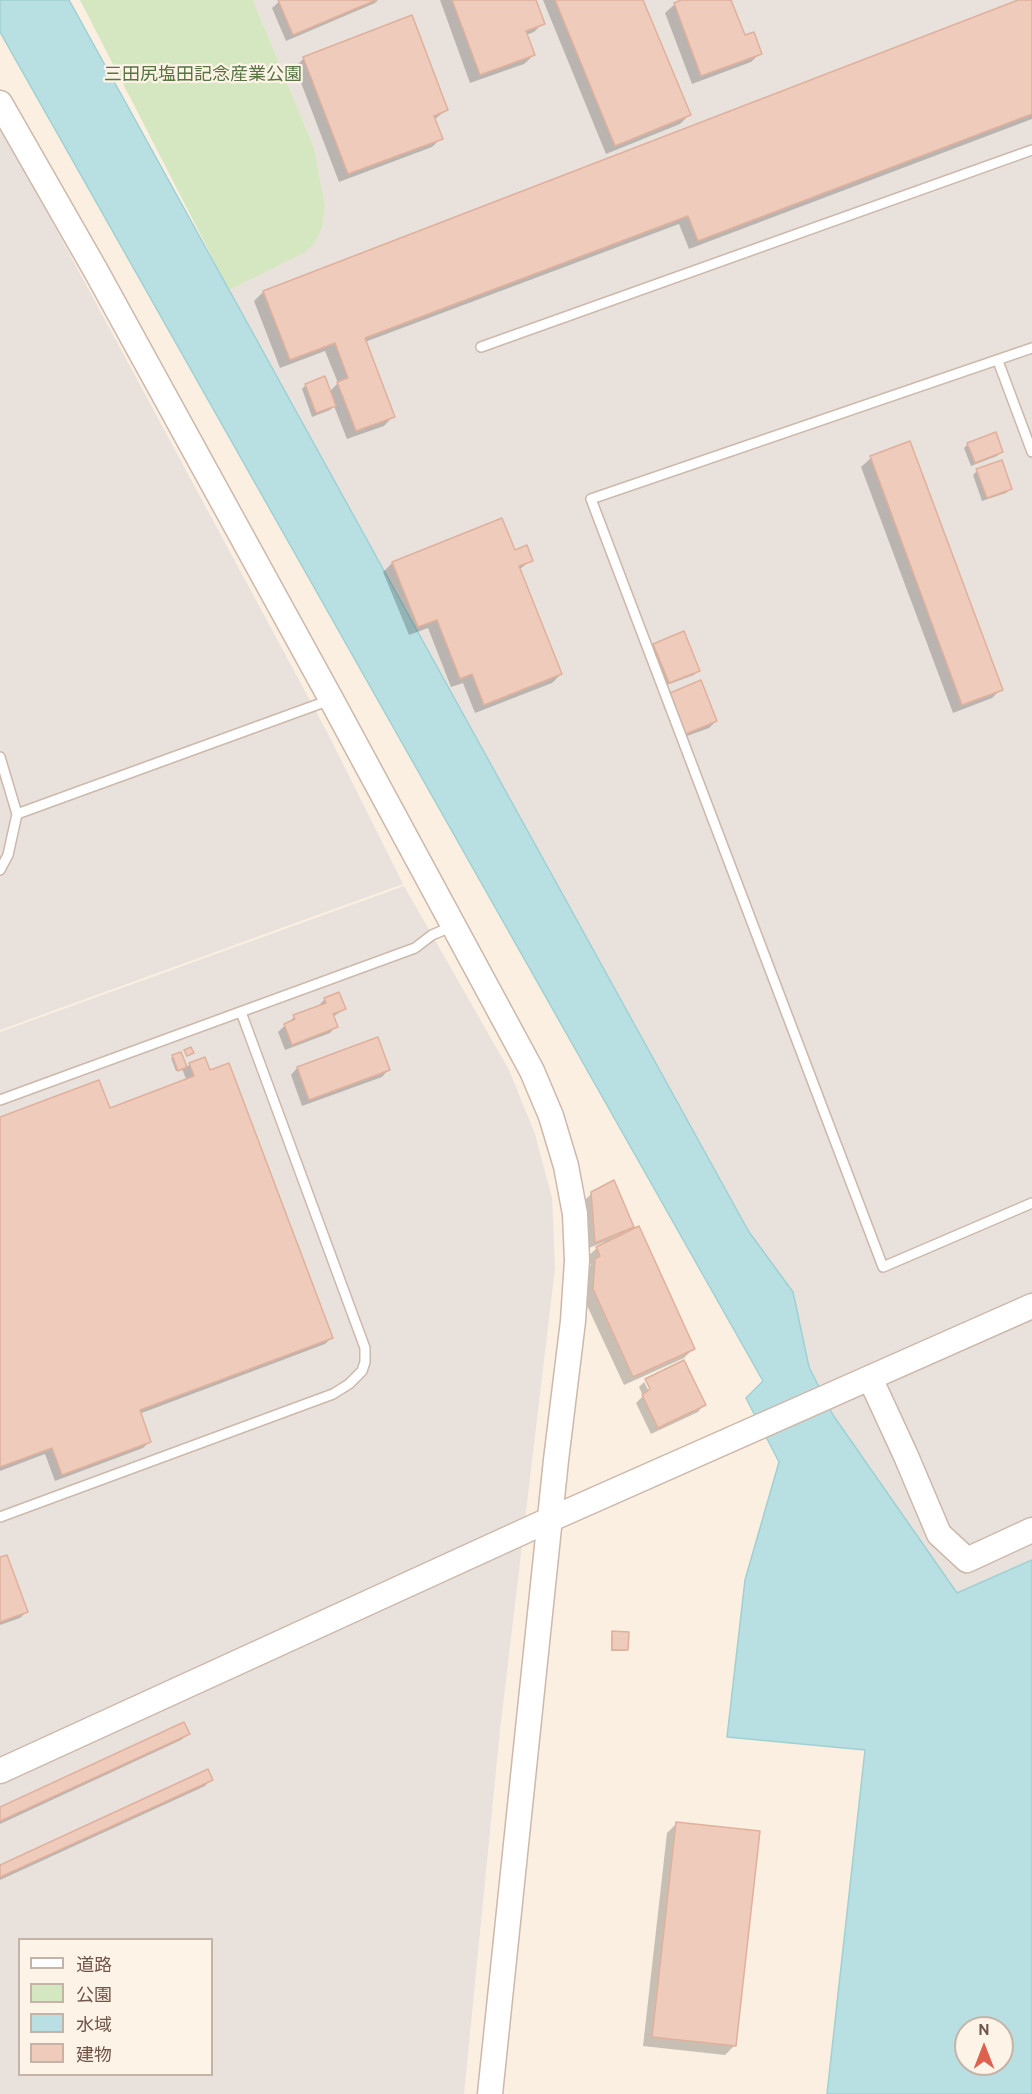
<!DOCTYPE html>
<meta charset="utf-8">
<style>
body{margin:0}
#map{position:relative;width:1032px;height:2094px;overflow:hidden;background:#faefe1;font-family:Cabin,"Noto Sans JP",sans-serif}
canvas{display:block}
.legend{position:absolute;left:18px;top:1938px;width:195px;height:138px;box-sizing:border-box;background:#fef3e7;border:2px solid #c5b3a8;margin:0;padding:8px 10px;list-style:none;font-size:18px;color:#70544a}
.legend li{display:flex;align-items:center;gap:12px;height:30px}
.legend b{width:30px;border:2px solid #c5b3a8}
.north{position:absolute;left:954px;top:2016px;width:60px;height:60px;box-sizing:border-box;background:#fef3e7;border:2px solid #c5b3a8;border-radius:50%;rotate:0deg;font-size:16px;font-weight:700;line-height:24px;text-align:center;color:#70544a}
.north::after{content:'';display:block;margin:auto;width:21px;height:27px;background:#de614d;clip-path:polygon(50% 0,100% 100%,50% 72%,0 100%)}
</style>
<div id="map">
<canvas width="1032" height="2094"></canvas>
<ul class="legend">
<li><b style="height:8px;background:#fff"></b>道路</li>
<li><b style="height:16px;background:#d4e7c1"></b>公園</li>
<li><b style="height:16px;background:#b8e0e2"></b>水域</li>
<li><b style="height:16px;background:#eecbbb"></b>建物</li>
</ul>
<div class="north">N</div>
</div>
<script>
const g = document.querySelector('canvas').getContext('2d');
g.lineJoin = 'round';
function fillPath(path, color) {
  g.fillStyle = color;
  g.fill(path, 'evenodd');
}
function toPath(rows) {
  const path = new Path2D();
  for (const r of rows) {
    path.moveTo(r[0], r[1]);
    for (let i = 2; i < r.length; i += 2) path.lineTo(r[i], r[i + 1]);
  }
  return path;
}
function stroke(path, color, width, dash) {
  g.strokeStyle = color;
  g.lineWidth = width;
  g.lineCap = dash ? 'butt' : 'round';
  g.setLineDash(dash || []);
  g.stroke(path);
}
function write(font, color, halo, rows, align = 'center') {
  g.font = font + ' Cabin,"Noto Sans JP",sans-serif';
  g.lineWidth = 4.5;
  g.setLineDash([]);
  g.textBaseline = 'middle';
  g.strokeStyle = halo;
  g.fillStyle = color;
  for (const [text, x, y, turn = 0] of rows) {
    g.save();
    g.translate(x, y);
    g.rotate((+turn || 0) * Math.PI / 180);
    g.textAlign = isNaN(turn) ? turn : align;
    if (halo) g.strokeText(text, 0, 0);
    g.fillText(text, 0, 0);
    g.restore();
  }
}
const industrial = toPath([
 [253,0,1032,0,1032,1560,957,1593,833,1414,809,1367,793,1292,749,1232,229,290,304,253,322,228,325,206,314,148],
 [0,125,327,732,403,884,0,1030],
 [404,886,509,1070,535,1134,552,1198,555,1268,500,1730,464,2094,0,2094,0,1032],
 [20,1940,212,1940,212,2074,20,2074]
]);
const green = toPath([
 [80,0,253,0,314,148,325,206,322,228,314,244,304,253,229,290]
]);
const water = toPath([
 [0,0,69,0,749,1232,793,1292,809,1367,833,1415,957,1593,1032,1560,1032,2094,827,2094,865,1750,727,1737,745,1580,779,1462,746,1398,763,1381,0,32,0,0],
 [966,2028,1002,2028,1002,2064,966,2064,966,2028]
]);
const shadow = toPath([
 [281,0,378,0,375,3,286,41,272,8],
 [440,0,535,0,543,23,534,32,526,35,534,55,524,64,470,83],
 [543,0,642,0,689,115,680,124,606,154],
 [685,0,730,0,744,37,760,53,751,62,692,84,665,13,675,4],
 [1022,0,1032,0,1032,119,689,249,679,224,365,342,393,416,384,426,347,439,334,406,330,410,312,417,302,389,306,385,329,392,338,383,325,351,280,368,254,301,263,292],
 [304,58,446,110,434,120,441,138,432,147,339,182,295,67],
 [910,443,1001,689,992,698,953,713,861,467,871,458],
 [968,444,1001,452,997,456,971,466,964,448],
 [977,471,1010,489,1006,493,982,501,973,475],
 [531,560,519,570,561,674,552,683,475,713,463,683,451,687,428,628,409,635,383,572,392,563],
 [654,645,698,670,694,675,664,686,649,649],
 [701,682,716,721,709,728,679,739,664,701,670,694],
 [325,999,344,1009,333,1017,336,1026,330,1033,285,1050,278,1032,294,1017,318,1006],
 [180,1053,186,1068,190,1064,332,1337,325,1344,139,1414,150,1441,143,1448,55,1481,45,1454,0,1471,0,1119,109,1110,187,1081,182,1069,176,1071,171,1058],
 [297,1068,388,1070,382,1077,302,1106,291,1075],
 [592,1193,632,1226,624,1234,693,1349,684,1358,624,1385,584,1299,586,1270,591,1265,587,1257,597,1248,605,1244,604,1242,589,1248,585,1200],
 [684,1362,704,1405,698,1412,651,1434,636,1403,643,1396,639,1387,644,1382,652,1397,654,1395,647,1381,645,1381],
 [0,1559,27,1611,20,1618,0,1625],
 [613,1633,627,1649,625,1651,611,1651,611,1635],
 [188,1734,181,1740,0,1824,0,1808],
 [211,1779,205,1786,0,1880,0,1866],
 [677,1823,734,2046,725,2055,643,2046,667,1833]
]);
const building = toPath([
 [278,0,376,0,293,35,278,0],
 [452,0,536,0,545,24,526,31,535,55,480,75,452,0],
 [555,0,643,0,691,115,615,146,555,0],
 [681,0,731,0,745,35,754,32,762,54,701,76,674,3,681,0],
 [1018,0,1032,0,1032,114,698,241,688,216,365,338,395,417,356,431,337,382,348,378,335,343,290,360,263,291,1018,0],
 [412,15,448,110,434,116,443,139,348,174,303,57,412,15],
 [325,376,336,406,316,413,305,384,325,376],
 [996,432,1003,452,975,463,967,443,996,432],
 [910,441,1003,690,962,705,870,456,910,441],
 [1002,460,1012,489,987,498,976,469,1002,460],
 [502,518,515,550,527,545,533,561,519,566,562,674,484,705,472,674,460,679,437,620,418,627,392,562,502,518],
 [684,631,700,671,669,683,653,644,684,631],
 [701,680,717,721,686,734,670,693,701,680],
 [339,992,346,1009,333,1014,338,1027,292,1045,284,1024,295,1019,293,1015,326,1003,324,998,339,992],
 [378,1037,390,1070,309,1100,297,1067,378,1037],
 [191,1047,194,1053,187,1056,184,1050,191,1047],
 [181,1052,187,1067,178,1071,172,1055,181,1052],
 [205,1057,210,1070,229,1063,333,1338,140,1410,151,1442,62,1475,52,1448,0,1467,0,1117,99,1080,110,1108,194,1076,189,1063,205,1057],
 [614,1180,634,1227,595,1243,591,1192,614,1180],
 [639,1226,695,1349,633,1377,593,1289,595,1259,600,1256,596,1247,639,1226],
 [684,1360,706,1405,658,1428,642,1395,650,1389,645,1379,684,1360],
 [7,1555,28,1612,0,1622,0,1557,7,1555],
 [612,1631,629,1632,628,1650,612,1650,612,1631],
 [184,1722,190,1734,0,1821,0,1807,184,1722],
 [208,1769,213,1780,0,1877,0,1865,208,1769],
 [676,1822,760,1831,736,2046,652,2037,676,1822]
]);
const service = toPath([
 [481,347,1032,150],
 [1032,348,591,499,883,1267,1032,1203],
 [998,361,1032,452],
 [0,757,17,814,8,855,0,870],
 [17,814,330,700],
 [0,1100,415,948,432,935,453,926],
 [0,1517,333,1394,349,1384,362,1371,365,1362,365,1348,241,1012]
]);
const tertiary = toPath([
 [0,103,96,271,331,699,532,1071,551,1116,566,1166,575,1214,577,1260,573,1321,556,1460,490,2094],
 [870,1378,906,1456,939,1534,967,1560,1032,1530],
 [0,1771,551,1519,1032,1306]
]);
const parkNames = [
 ["三田尻塩田記念産業公園",203,75]
];
fillPath(industrial, '#e9e2dc');
fillPath(green, '#d4e7c1');
fillPath(water, '#b8e0e2');
stroke(water, '#9fd0d3', 1.5);
fillPath(shadow, '#0003');
fillPath(building, '#eecbbb');
stroke(building, '#e0b09c', 1.5);
stroke(service, '#cdb8ac', 12);
stroke(tertiary, '#cdb8ac', 27);
stroke(service, '#fff', 9);
stroke(tertiary, '#fff', 24);
write('18px', '#567542', '#fef3e7', parkNames);
</script>
